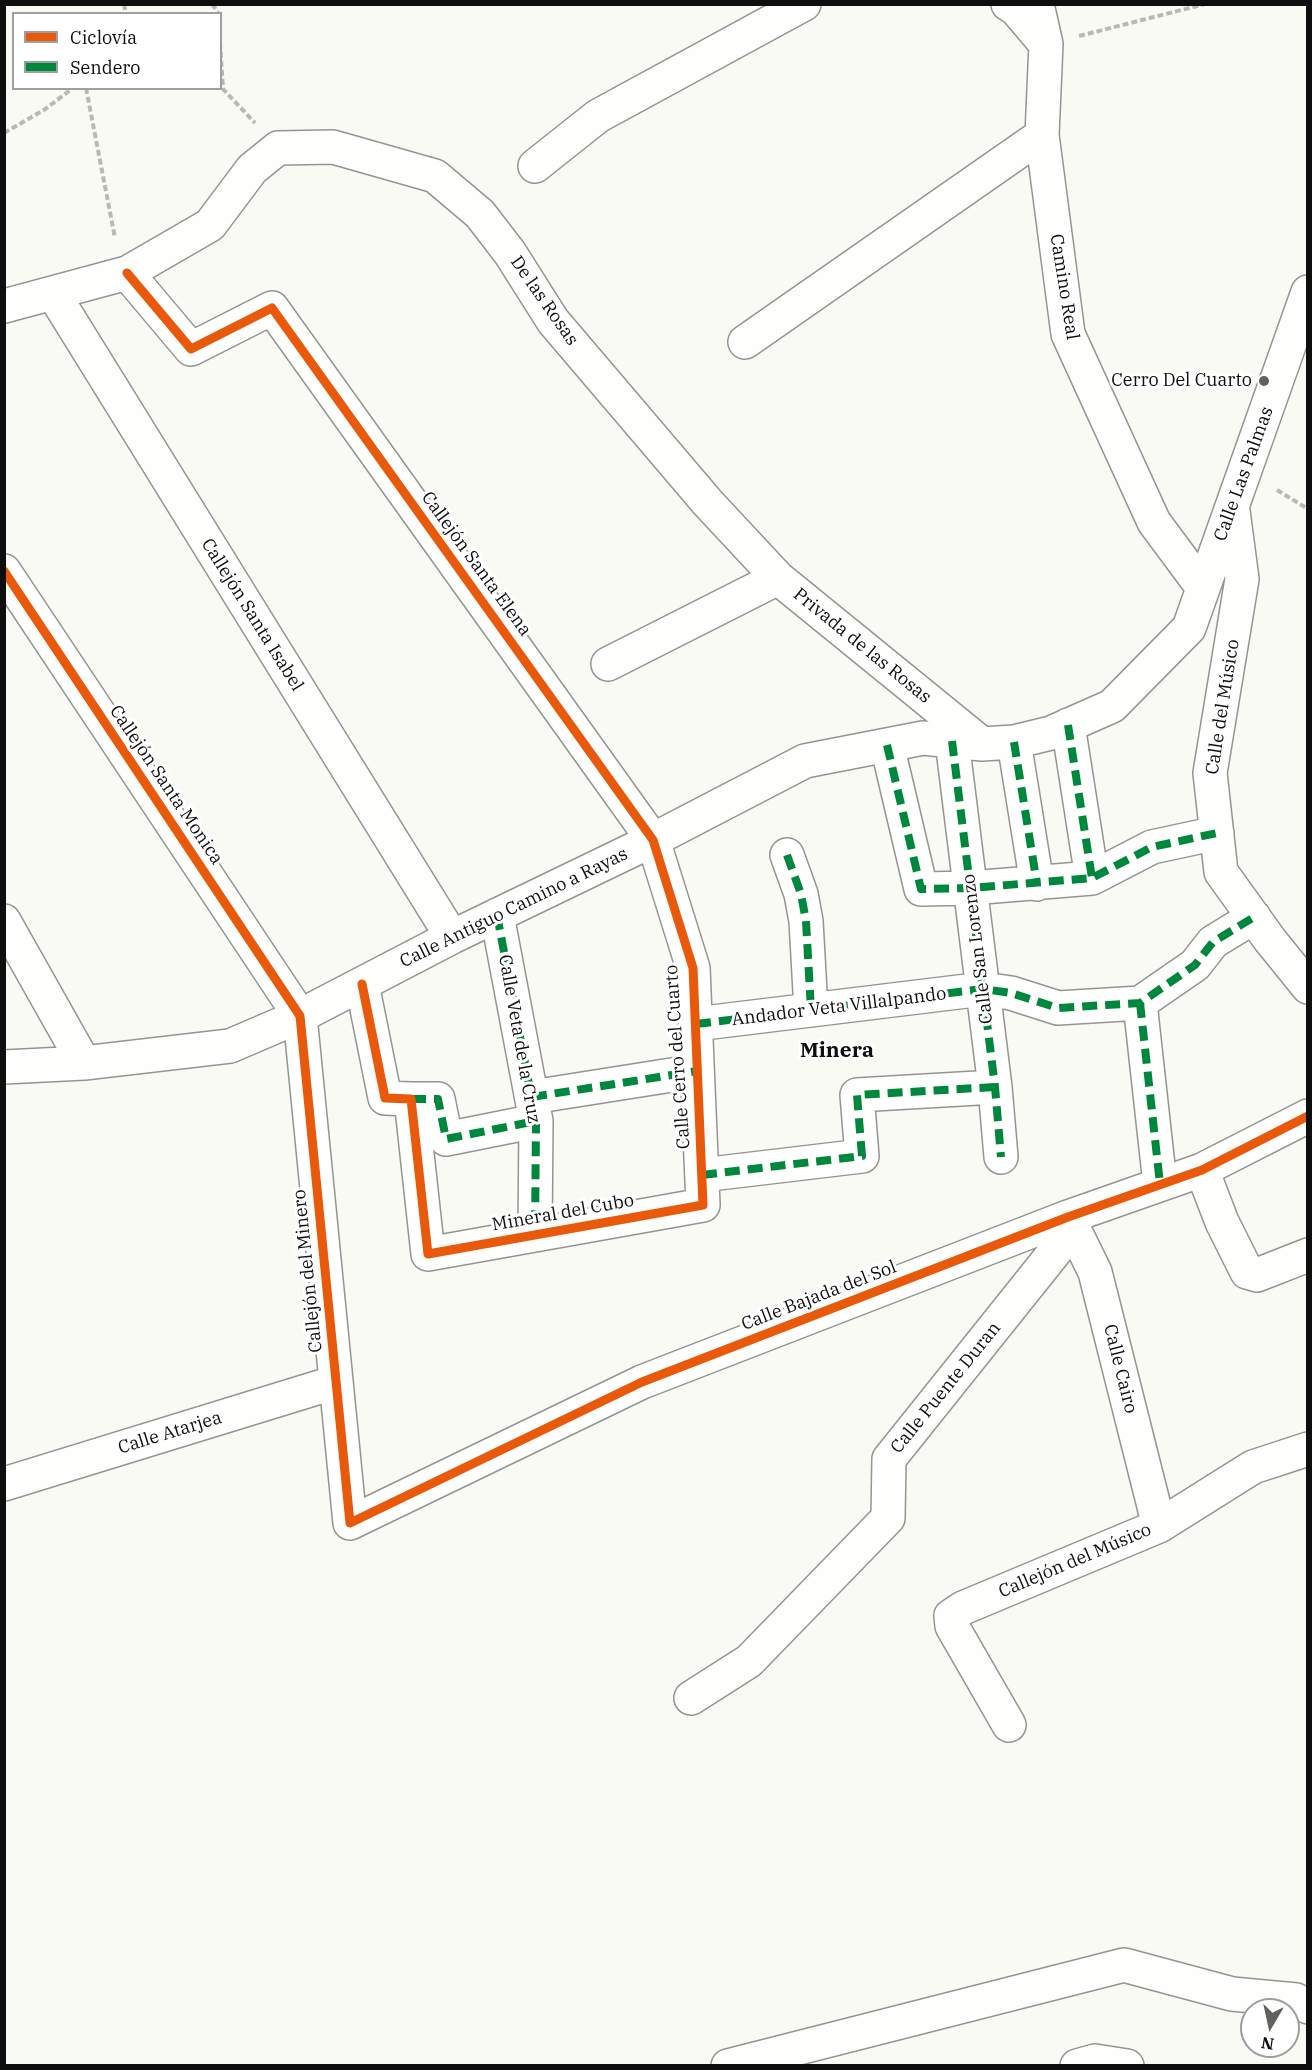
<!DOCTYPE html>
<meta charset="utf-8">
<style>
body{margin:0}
#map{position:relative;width:1312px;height:2070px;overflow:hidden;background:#fafaf4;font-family:"IBM Plex Serif",serif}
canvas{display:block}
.frame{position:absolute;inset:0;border:6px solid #0e0e0e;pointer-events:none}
.legend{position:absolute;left:12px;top:12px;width:210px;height:78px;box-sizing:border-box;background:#fff;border:2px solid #9f9f9f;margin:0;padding:8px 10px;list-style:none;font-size:18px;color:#0e0e0e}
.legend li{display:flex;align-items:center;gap:12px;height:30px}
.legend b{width:30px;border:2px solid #9f9f9f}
.north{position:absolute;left:1240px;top:1998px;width:60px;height:60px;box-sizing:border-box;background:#fff;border:2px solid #9f9f9f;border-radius:50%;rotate:189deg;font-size:16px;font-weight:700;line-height:24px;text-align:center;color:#0e0e0e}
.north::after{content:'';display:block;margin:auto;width:21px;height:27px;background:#61615e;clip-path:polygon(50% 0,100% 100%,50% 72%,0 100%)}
</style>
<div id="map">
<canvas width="1312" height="2070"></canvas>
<div class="frame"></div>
<ul class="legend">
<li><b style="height:8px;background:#e8590c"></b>Ciclovía</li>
<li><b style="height:8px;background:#00873e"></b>Sendero</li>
</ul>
<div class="north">N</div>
</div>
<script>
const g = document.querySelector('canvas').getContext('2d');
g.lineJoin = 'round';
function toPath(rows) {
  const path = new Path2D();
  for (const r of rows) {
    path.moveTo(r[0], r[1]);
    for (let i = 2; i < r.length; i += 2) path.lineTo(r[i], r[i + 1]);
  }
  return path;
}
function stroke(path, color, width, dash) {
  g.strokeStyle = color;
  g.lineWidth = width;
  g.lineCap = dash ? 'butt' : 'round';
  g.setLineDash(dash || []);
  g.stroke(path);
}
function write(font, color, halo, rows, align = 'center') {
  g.font = font + ' "IBM Plex Serif",serif';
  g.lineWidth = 6;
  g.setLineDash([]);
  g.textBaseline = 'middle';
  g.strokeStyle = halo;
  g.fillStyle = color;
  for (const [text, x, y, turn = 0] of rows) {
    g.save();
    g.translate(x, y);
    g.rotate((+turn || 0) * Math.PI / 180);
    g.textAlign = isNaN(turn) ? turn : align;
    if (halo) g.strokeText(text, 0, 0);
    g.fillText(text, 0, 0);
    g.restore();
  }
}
const path = toPath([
 [124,4,126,14],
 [212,4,219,14],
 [1079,36,1205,4],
 [220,43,223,89,255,123],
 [86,88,115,238],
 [4,133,44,110,73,88],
 [1277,490,1308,509]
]);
const minor = toPath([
 [1008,4,1016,9,1044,42],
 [1037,4,1046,44,1042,135,1068,334,1154,522,1203,588],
 [535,166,598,116,804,4],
 [127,273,191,349,272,308,653,840,693,968,703,1205,428,1254,411,1099,385,1098,362,984],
 [53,293,452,937],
 [4,306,127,273,210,225,252,169,278,148,333,147,435,176,480,214,510,253,553,321,708,503,778,578,982,744],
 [745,342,1042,135],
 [1233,511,1242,579,1210,773,1221,872,1270,940,1308,987],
 [4,571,300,1016,350,1523,642,1382,1068,1217,1202,1170,1308,1116],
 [608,664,778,578],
 [1068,725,1092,878],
 [952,741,995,1087,1001,1157],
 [1014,742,1037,884],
 [887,745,921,889,971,888,1092,878,1152,847,1217,833],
 [787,855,801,894,806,921,811,1010],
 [497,915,536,1121,535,1235],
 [4,921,84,1063],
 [1140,1003,1160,1184],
 [696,1024,983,989,1011,993,1058,1008,1140,1003,1195,965,1213,942,1254,917],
 [4,1067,84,1063,230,1046,300,1016,452,937,653,840,805,761,923,738,982,744,1014,742,1051,733,1112,706,1189,628,1308,292],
 [532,1097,697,1071],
 [411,1099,438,1099,446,1139,536,1121],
 [1202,1170,1222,1222,1247,1272,1257,1275,1308,1255],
 [702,1175,862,1156,857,1095,995,1087],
 [1068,1217,1095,1272,1159,1526],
 [4,1484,336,1382],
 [691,1698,749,1661,888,1518,889,1459,1073,1229],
 [1009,1725,952,1626,951,1616,963,1608,1159,1526,1253,1467,1308,1449],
 [728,2066,1124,1965,1232,1994,1296,2000,1308,2007],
 [1077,2066,1095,2061,1127,2066]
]);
const quiet = toPath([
 [1068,725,1092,878],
 [952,741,995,1087,1001,1157],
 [1014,742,1037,884],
 [887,745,921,889,971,888,1092,878,1152,847,1217,833],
 [787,855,801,894,806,921,811,1010],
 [497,915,536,1121,535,1235],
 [1140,1003,1160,1184],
 [696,1024,983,989,1011,993,1058,1008,1140,1003,1195,965,1213,942,1254,917],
 [532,1097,697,1071],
 [411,1099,438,1099,446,1139,536,1121],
 [702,1175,862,1156,857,1095,995,1087]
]);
const cycleway = toPath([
 [127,273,191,349,272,308,653,840,693,968,703,1205,428,1254,411,1099,385,1098,362,984],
 [4,571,300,1016,350,1523,642,1382,1068,1217,1202,1170,1308,1116]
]);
const markers = [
 [1264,381,6,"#61615e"]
];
const streetNames = [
 ["Camino Real",1064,287,81],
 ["De las Rosas",544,301,55],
 ["Calle Las Palmas",1244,474,-70],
 ["Callejón Santa Elena",476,564,54],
 ["Callejón Santa Isabel",252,615,58],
 ["Privada de las Rosas",862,646,39],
 ["Calle del Músico",1223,707,-81],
 ["Callejón Santa Monica",166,785,56],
 ["Calle Antiguo Camino a Rayas",514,908,-26],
 ["Calle San Lorenzo",978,949,-97],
 ["Andador Veta Villalpando",839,1007,-7],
 ["Calle Veta de la Cruz",519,1039,80],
 ["Calle Cerro del Cuarto",678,1057,-94],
 ["Mineral del Cubo",563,1213,-10],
 ["Callejón del Minero",308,1271,-96],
 ["Calle Bajada del Sol",819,1296,-21],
 ["Calle Cairo",1120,1369,76],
 ["Calle Puente Duran",946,1388,-51],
 ["Calle Atarjea",170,1433,-17],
 ["Callejón del Músico",1075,1561,-23]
];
const poiNames = [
 ["Cerro Del Cuarto",1252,381]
];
const quarterNames = [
 ["Minera",837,1051]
];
stroke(minor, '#949492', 36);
stroke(path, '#b8b8b7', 4, [6, 3]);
stroke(minor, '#fefefd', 33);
stroke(quiet, '#00873e', 8, [15, 8]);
stroke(cycleway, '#e8590c', 9);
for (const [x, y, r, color] of markers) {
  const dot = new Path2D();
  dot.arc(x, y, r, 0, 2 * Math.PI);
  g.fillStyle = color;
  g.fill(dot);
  stroke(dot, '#fff', 2);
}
write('18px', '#0e0e0e', '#fff', streetNames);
write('18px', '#0e0e0e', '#fff', poiNames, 'right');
write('bold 21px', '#0e0e0e', '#fff', quarterNames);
</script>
